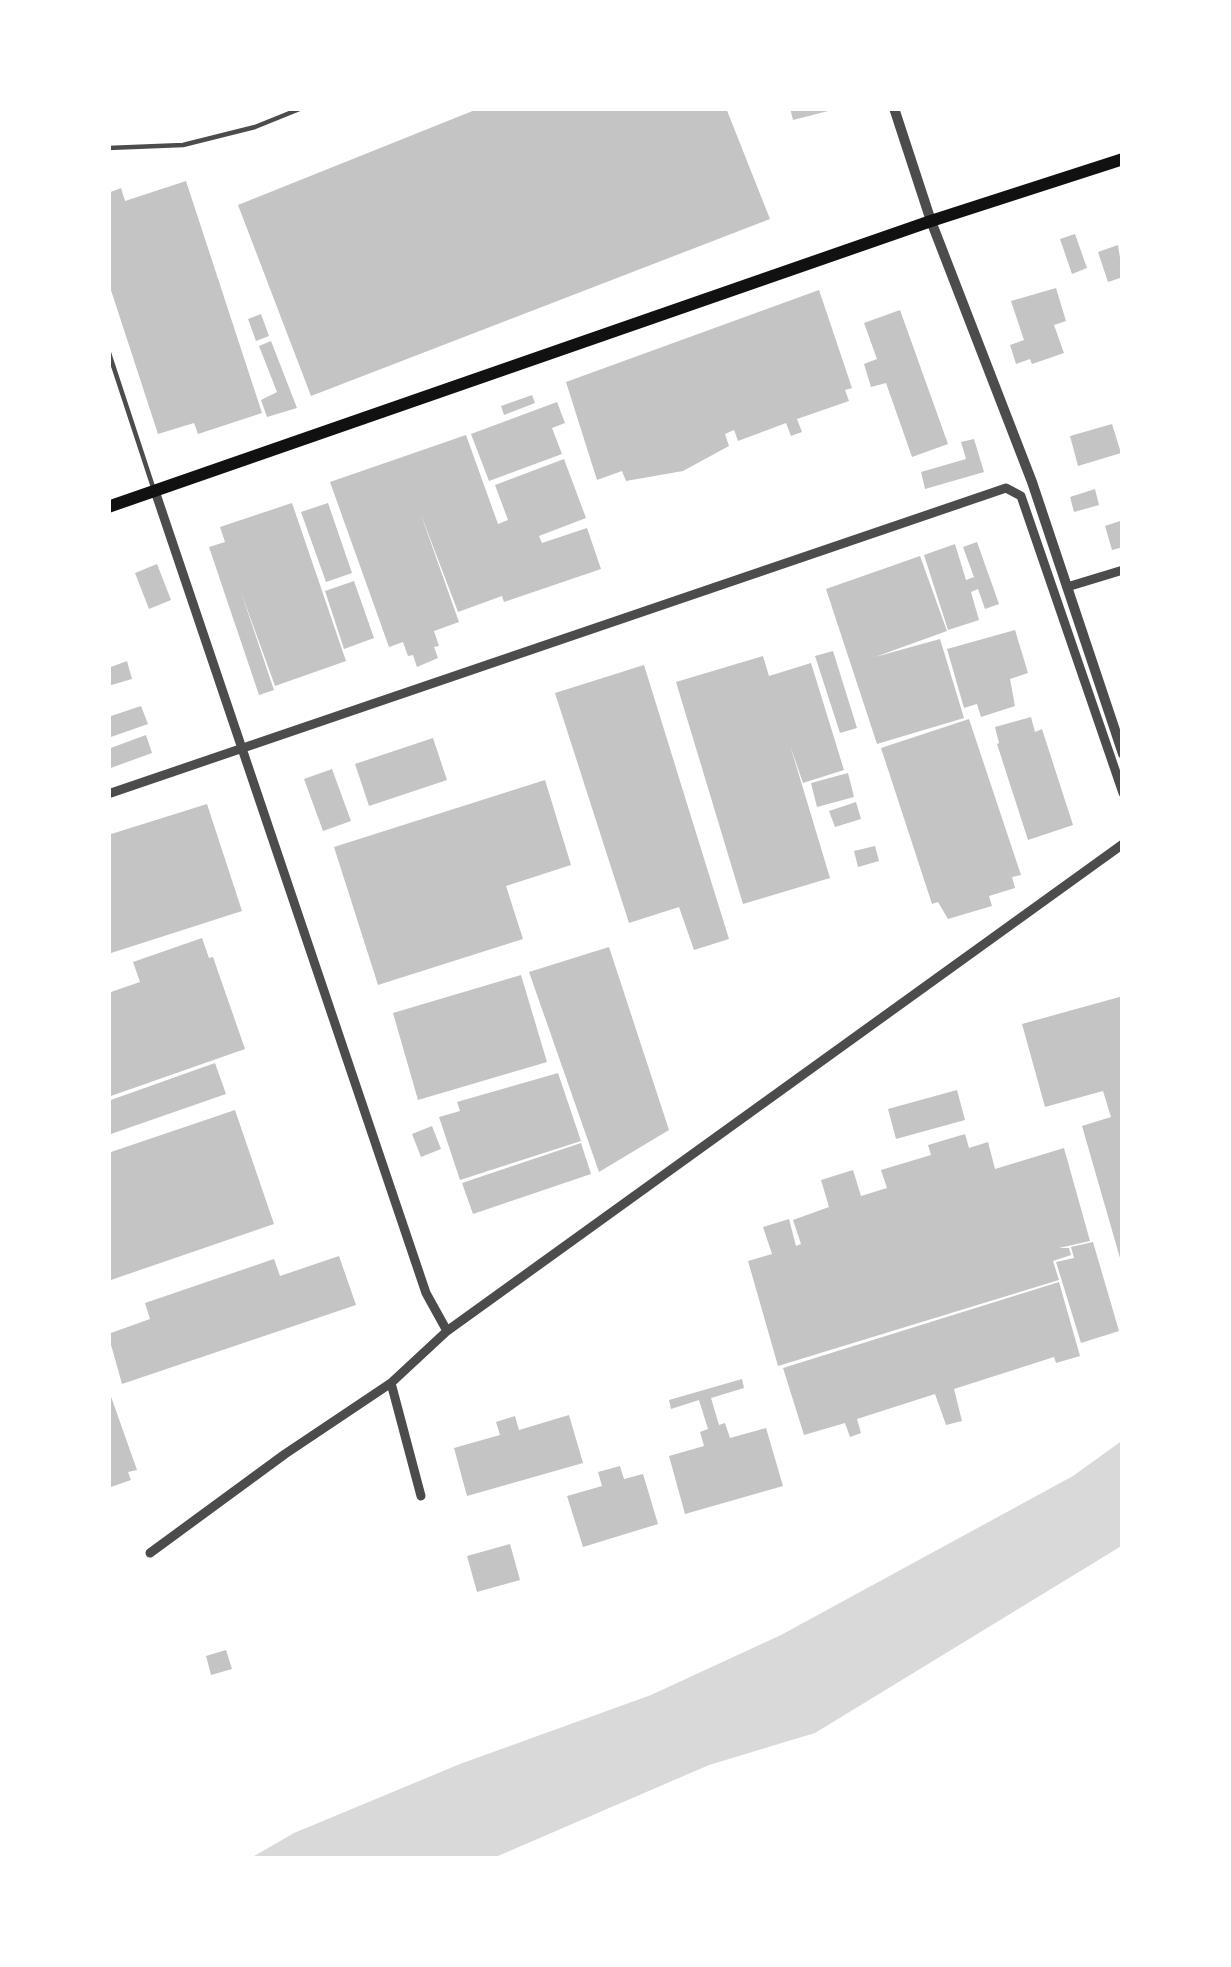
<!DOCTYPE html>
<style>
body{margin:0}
#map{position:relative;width:1231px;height:1967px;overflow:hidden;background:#fff;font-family:Mulish,sans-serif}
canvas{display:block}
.frame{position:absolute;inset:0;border:111px solid #fff;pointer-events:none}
</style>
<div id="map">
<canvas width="1231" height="1967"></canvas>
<div class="frame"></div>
</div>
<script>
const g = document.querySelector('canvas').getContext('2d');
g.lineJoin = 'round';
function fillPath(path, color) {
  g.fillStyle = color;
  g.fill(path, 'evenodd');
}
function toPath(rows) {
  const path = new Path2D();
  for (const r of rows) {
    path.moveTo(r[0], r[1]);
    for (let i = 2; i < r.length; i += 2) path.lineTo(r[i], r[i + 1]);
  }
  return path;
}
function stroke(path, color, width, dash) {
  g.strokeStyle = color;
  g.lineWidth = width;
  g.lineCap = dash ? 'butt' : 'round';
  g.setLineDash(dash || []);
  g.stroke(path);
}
const water = toPath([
 [1123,1440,1123,1545,815,1733,709,1765,491,1859,249,1859,294,1833,460,1764,651,1695,781,1635,1073,1476]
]);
const building = toPath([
 [480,108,726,108,770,219,311,396,238,205],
 [790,108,832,108,832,110,793,120],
 [186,181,262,413,198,434,194,423,158,434,108,281,108,193,121,188,125,201],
 [1075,234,1087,268,1072,274,1060,239],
 [1118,245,1123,277,1108,282,1098,252],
 [1056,288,1066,321,1054,325,1064,353,1032,364,1030,359,1016,364,1010,345,1024,340,1011,301],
 [819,290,852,388,845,390,849,401,797,419,802,432,791,436,786,423,738,441,734,430,725,434,729,446,683,471,626,481,622,471,597,480,566,382],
 [900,310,948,444,912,457,886,383,871,387,864,364,877,359,864,323],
 [261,314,269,336,256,341,248,319],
 [271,341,297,408,267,417,261,400,277,392,259,346],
 [532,395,535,403,504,415,501,406],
 [557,402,565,423,552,428,562,454,489,481,471,434],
 [1112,424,1121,453,1078,466,1070,436],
 [466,435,498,524,508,520,495,485,564,459,586,518,539,536,542,543,587,528,601,569,504,602,502,596,458,612,420,512,459,622,434,631,439,646,434,647,438,658,417,667,413,655,408,656,403,642,389,647,330,482],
 [974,439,984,472,925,489,921,472,966,459,961,442],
 [1095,489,1099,505,1074,512,1070,497],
 [292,503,346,661,275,686,241,592,274,690,259,695,209,547,225,542,220,527],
 [328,503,352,573,326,582,301,512],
 [1123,520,1123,547,1112,550,1105,526],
 [977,542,999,604,985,609,978,589,971,592,979,620,948,630,924,555,955,544,966,580,974,577,963,547],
 [920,556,947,631,875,657,940,639,964,718,877,744,826,589],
 [157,564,171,600,149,609,135,573],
 [354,581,374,638,344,649,325,591],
 [1015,630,1028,673,1010,679,1015,706,981,717,977,704,964,708,947,649],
 [833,651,857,728,840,733,815,656],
 [763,656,769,676,811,663,844,770,803,783,790,745,830,878,743,904,676,682],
 [127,661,132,679,108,686,108,668],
 [644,665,729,939,694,950,679,907,629,923,555,693],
 [141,706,148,724,108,738,108,717],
 [1031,717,1035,732,1042,729,1073,825,1028,840,997,744,999,743,995,727],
 [969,719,1021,875,1012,877,1015,888,989,896,992,906,948,919,938,902,932,904,881,748],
 [146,735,152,753,108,769,108,749],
 [433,738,447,780,369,806,355,764],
 [332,769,351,821,323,831,304,779],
 [848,773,854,797,817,807,811,783],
 [545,780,571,865,506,886,523,939,378,985,334,847],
 [856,802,861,819,835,827,829,811],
 [207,804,242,911,108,954,108,835],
 [875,846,879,861,858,867,854,851],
 [202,938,209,958,213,957,245,1049,108,1097,108,993,140,982,133,962],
 [609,947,669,1130,599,1172,529,972],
 [521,975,547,1062,418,1100,393,1013],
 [1123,996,1123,1265,1122,1265,1082,1126,1111,1117,1103,1091,1045,1107,1022,1024],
 [215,1063,226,1094,108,1135,108,1101],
 [558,1073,581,1141,460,1180,439,1117,460,1111,457,1102],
 [957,1090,965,1120,896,1139,888,1109],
 [235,1110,274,1224,108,1281,108,1153],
 [432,1126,441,1149,421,1157,412,1134],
 [965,1134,969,1148,988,1142,995,1169,1064,1148,1090,1241,1059,1248,1069,1248,1071,1255,1053,1261,1059,1280,778,1366,748,1261,772,1254,763,1227,789,1219,796,1246,801,1244,793,1220,829,1207,821,1180,853,1170,861,1196,887,1188,881,1170,931,1155,928,1145],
 [581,1143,591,1174,473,1214,462,1183],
 [1093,1242,1119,1331,1081,1343,1056,1262,1074,1258,1071,1247],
 [339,1256,356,1305,122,1384,108,1334,150,1319,145,1303,274,1259,280,1276],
 [1059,1282,1080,1356,1056,1363,1054,1357,954,1389,962,1421,946,1425,935,1394,857,1419,861,1433,850,1437,845,1423,804,1435,783,1368],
 [742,1379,744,1388,711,1398,719,1425,725,1423,730,1438,766,1428,783,1486,685,1514,669,1456,704,1446,700,1432,708,1429,699,1400,671,1409,669,1400],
 [108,1388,137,1470,128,1472,131,1480,108,1488],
 [569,1415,583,1463,467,1496,454,1448,500,1435,496,1422,515,1416,519,1430],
 [620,1466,624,1479,643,1474,658,1524,583,1547,567,1496,602,1486,598,1472],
 [510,1544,520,1580,477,1592,467,1556],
 [226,1650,232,1669,211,1675,206,1656]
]);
const service = toPath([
 [108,148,183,145,255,127,302,108],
 [108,350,153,487]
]);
const minor = toPath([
 [155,491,426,1293,447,1331,1123,844],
 [1067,587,1123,570],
 [108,794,1006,488,1021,496,1123,793],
 [391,1383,421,1496],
 [150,1553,285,1454,391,1383,447,1331]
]);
const tertiary = toPath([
 [894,108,931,221,1032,482,1123,754]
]);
const secondary = toPath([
 [108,507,931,221,1123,159]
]);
fillPath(water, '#d9d9d9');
fillPath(building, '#c4c4c4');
stroke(service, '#4c4c4c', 4.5);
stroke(minor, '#4c4c4c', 9);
stroke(tertiary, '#4c4c4c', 10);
stroke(secondary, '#111', 12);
</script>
